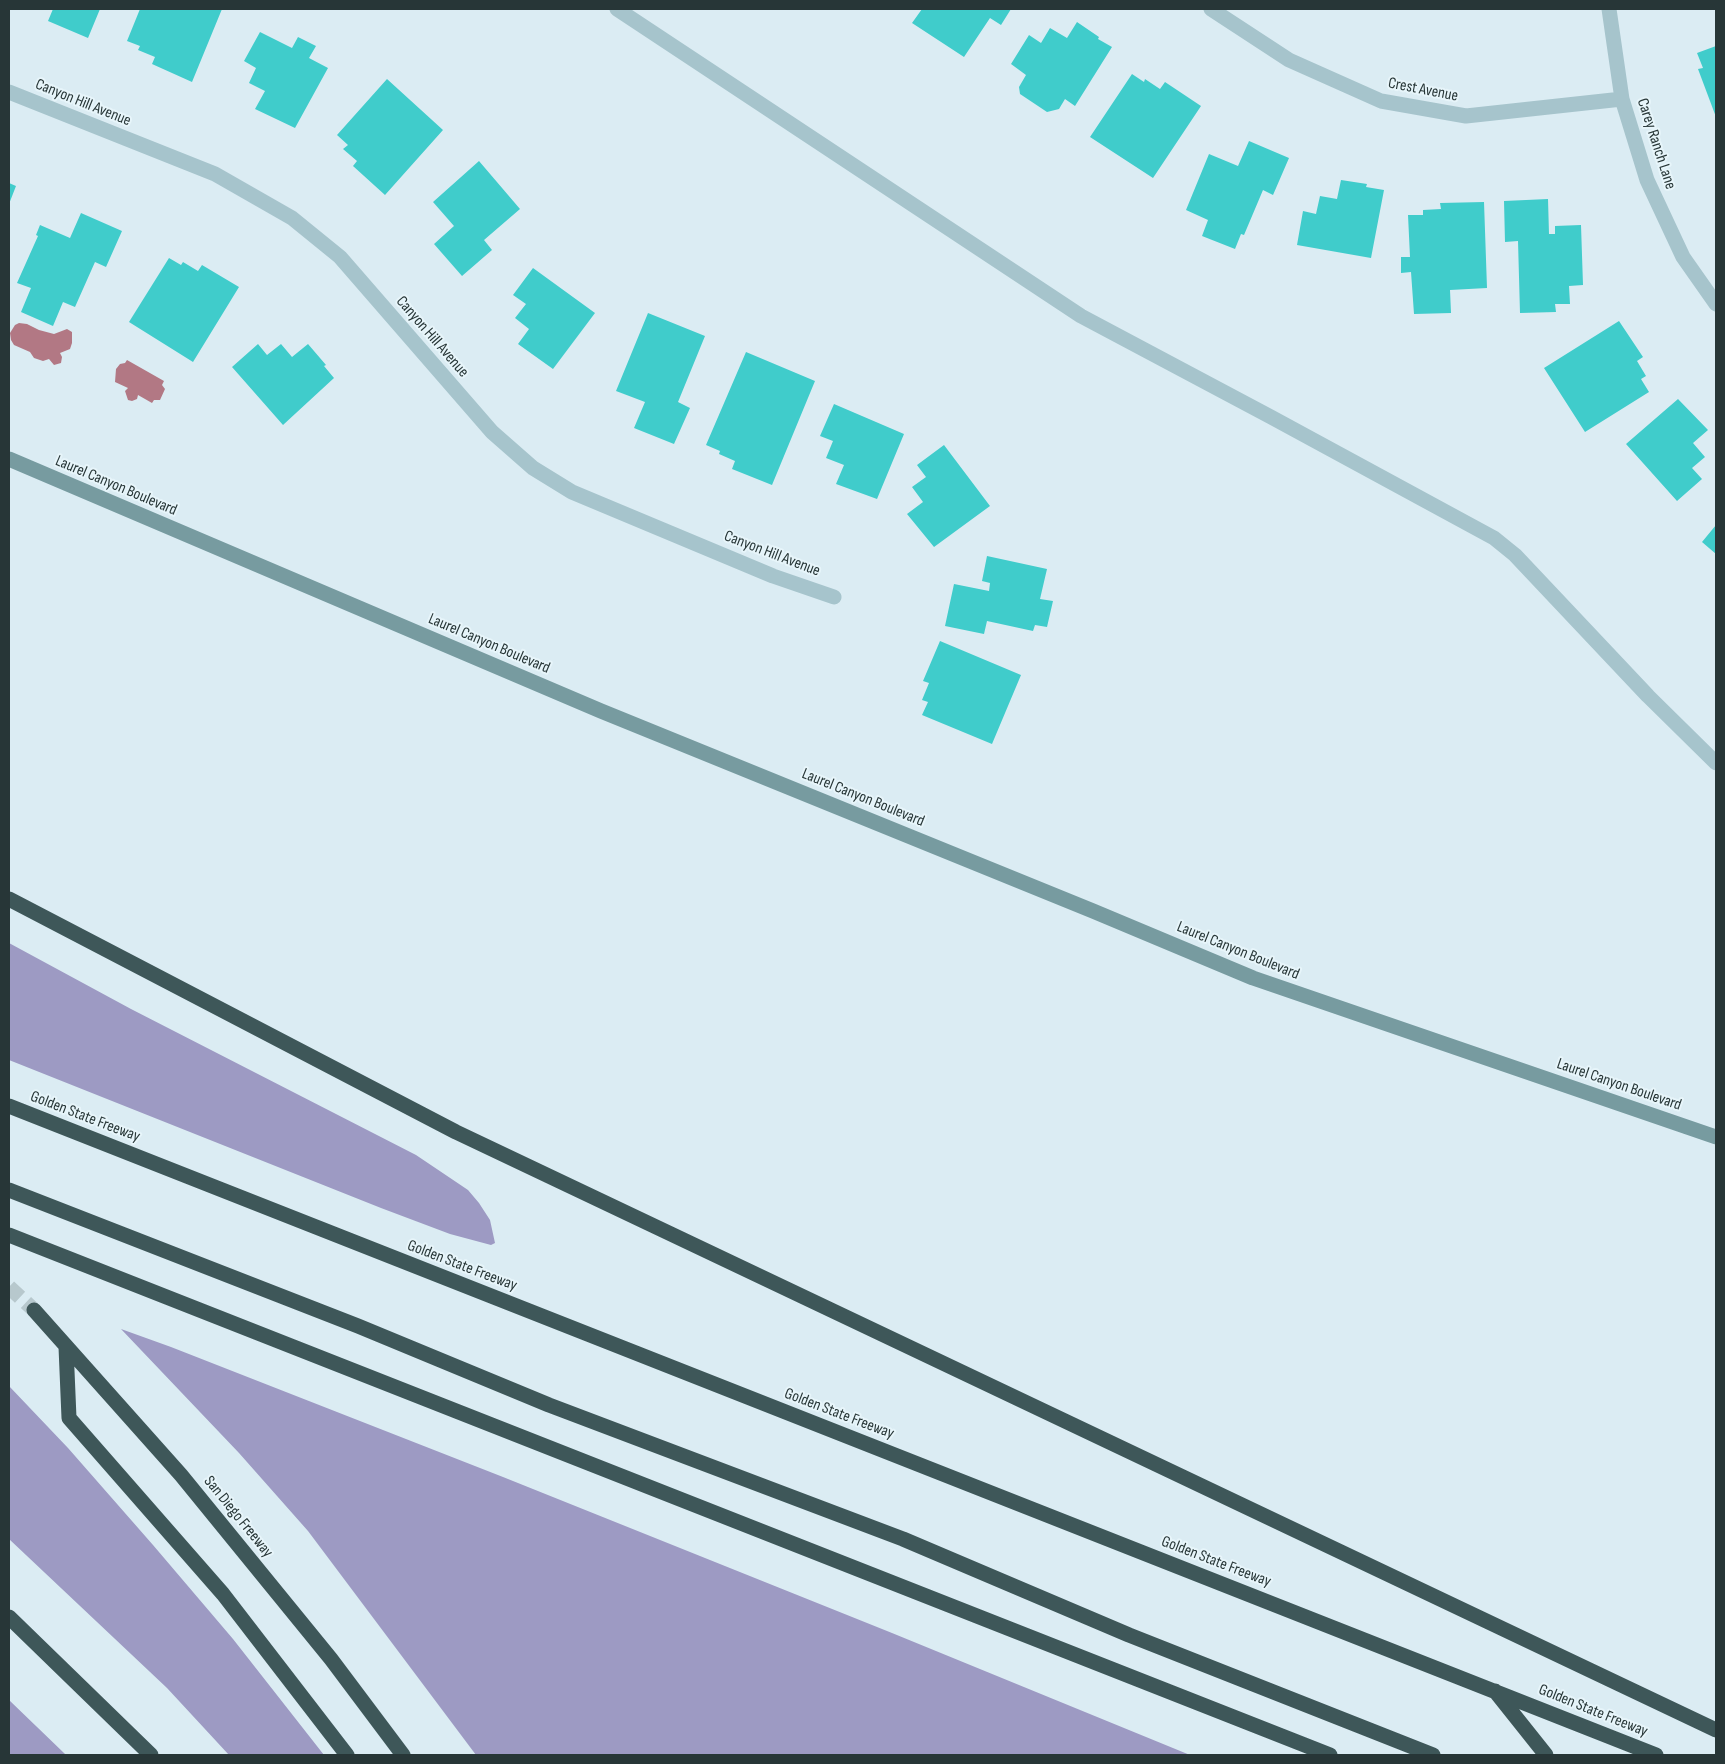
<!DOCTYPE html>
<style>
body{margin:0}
#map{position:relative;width:1725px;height:1764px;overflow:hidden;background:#dbecf3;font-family:"Sofia Sans Condensed",sans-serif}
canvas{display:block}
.frame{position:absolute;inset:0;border:10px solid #273637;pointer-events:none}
</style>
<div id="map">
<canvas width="1725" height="1764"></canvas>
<div class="frame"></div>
</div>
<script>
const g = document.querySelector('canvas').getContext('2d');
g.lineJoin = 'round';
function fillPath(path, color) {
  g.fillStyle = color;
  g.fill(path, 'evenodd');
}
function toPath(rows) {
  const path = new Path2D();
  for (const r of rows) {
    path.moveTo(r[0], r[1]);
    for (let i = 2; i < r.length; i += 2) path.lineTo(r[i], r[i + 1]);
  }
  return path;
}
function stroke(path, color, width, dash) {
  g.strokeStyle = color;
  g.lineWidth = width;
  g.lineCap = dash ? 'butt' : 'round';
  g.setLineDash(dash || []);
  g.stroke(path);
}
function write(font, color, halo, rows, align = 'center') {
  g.font = font + ' "Sofia Sans Condensed",sans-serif';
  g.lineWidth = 4;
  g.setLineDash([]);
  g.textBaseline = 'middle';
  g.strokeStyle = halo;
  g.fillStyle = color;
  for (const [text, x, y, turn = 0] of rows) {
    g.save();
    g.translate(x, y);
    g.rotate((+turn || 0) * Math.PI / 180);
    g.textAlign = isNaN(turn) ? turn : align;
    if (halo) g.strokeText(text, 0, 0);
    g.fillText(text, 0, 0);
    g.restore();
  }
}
const green = toPath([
 [9,943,131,1009,416,1155,468,1190,479,1203,490,1220,495,1243,491,1245,450,1234,381,1208,9,1060],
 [121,1329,171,1347,503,1477,892,1633,1190,1755,476,1755,308,1531,239,1453],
 [9,1386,68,1448,153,1545,233,1639,324,1755,229,1755,167,1688,9,1539],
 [9,1700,64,1753,66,1755,9,1755]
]);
const water = toPath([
 [19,323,27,324,39,330,54,334,67,329,72,332,72,343,70,349,60,353,62,357,61,363,54,365,49,359,43,361,34,358,30,352,14,345,11,340,10,333,15,325],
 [127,360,164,381,162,385,165,389,160,400,154,400,152,403,138,395,137,399,132,401,128,400,125,391,128,388,115,382,116,369,120,364,125,363]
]);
const building = toPath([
 [53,9,100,9,88,38,48,21],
 [140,9,222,9,192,82,152,64,155,57,138,50,140,46,127,41],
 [922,9,1011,9,1001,25,990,18,964,57,912,23],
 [1077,22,1099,37,1098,39,1112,47,1075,106,1065,99,1059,109,1047,112,1020,94,1019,87,1026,75,1011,64,1029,35,1041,43,1050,28,1067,38],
 [260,32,292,48,298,37,316,46,309,58,328,68,295,128,255,109,265,91,249,83,256,68,244,61],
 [1716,46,1716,117,1698,69,1703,68,1697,53],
 [1132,74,1144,82,1145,79,1160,89,1165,82,1201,106,1153,178,1090,137],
 [387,79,443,130,385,195,353,166,357,161,343,149,348,145,337,135],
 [1249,141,1289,158,1273,195,1263,190,1244,235,1241,234,1235,249,1202,236,1208,220,1186,210,1209,154,1238,166],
 [479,161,520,209,484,240,492,250,462,276,434,244,454,226,433,202],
 [1341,180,1367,184,1366,187,1384,190,1371,258,1297,245,1303,211,1316,214,1320,196,1337,199],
 [9,183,16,186,9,204],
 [1548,199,1549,234,1555,234,1555,226,1581,225,1583,285,1569,286,1570,304,1555,304,1556,312,1520,313,1518,241,1505,242,1504,201],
 [1484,202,1487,288,1450,290,1451,313,1414,314,1411,272,1401,273,1401,257,1410,257,1408,215,1423,215,1423,210,1441,209,1440,203],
 [81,213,122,231,106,267,95,262,75,307,63,302,53,326,21,312,31,288,17,283,38,236,36,235,40,225,70,238],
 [169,258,181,265,183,262,198,271,202,265,239,287,193,362,129,322],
 [533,268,595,313,553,369,518,344,529,329,515,318,526,304,513,295],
 [648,313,705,336,678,402,690,408,674,444,634,428,645,402,616,391],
 [1619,321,1643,357,1637,361,1646,376,1641,379,1649,392,1585,432,1544,368],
 [258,344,267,355,281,344,292,357,308,344,326,365,324,366,334,378,283,425,232,367],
 [746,352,815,381,772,485,732,469,735,461,719,454,720,451,706,445],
 [1678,399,1708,430,1693,443,1705,457,1692,468,1702,479,1677,501,1626,444],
 [834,404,904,434,877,499,836,484,844,465,826,458,833,441,820,436],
 [944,445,990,506,934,547,907,514,923,502,912,487,926,477,917,465],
 [1716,525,1716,554,1702,542],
 [987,556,1047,569,1040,599,1053,601,1047,627,1035,625,1033,631,987,621,984,634,945,626,954,584,989,591,990,583,982,581],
 [940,641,1021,675,992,744,922,715,928,702,922,700,929,683,923,681]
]);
const highwayTunnel = toPath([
 [9,1287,34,1310]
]);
const lane = toPath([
 [617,9,1081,316,1271,417,1494,538,1515,555,1648,696,1716,763]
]);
const street = toPath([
 [1211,9,1289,60,1381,101,1466,116,1622,99],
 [1609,9,1622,99,1647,180,1683,257,1716,304],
 [9,92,215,174,292,218,340,257,492,432,533,468,572,492,773,576,834,597]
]);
const secondary = toPath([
 [9,459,601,711,1093,911,1253,978,1716,1137]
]);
const highway = toPath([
 [9,899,456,1132,1716,1730],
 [9,1106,1656,1755],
 [9,1190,358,1326,549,1405,903,1539,1129,1635,1433,1755],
 [9,1235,1330,1755],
 [34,1310,181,1475,331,1659,403,1755],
 [66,1347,69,1418,223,1594,347,1755],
 [9,1617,151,1755],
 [1495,1691,1546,1755]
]);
const streetNames = [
 ["Crest Avenue",1423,90,11],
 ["Canyon Hill Avenue",83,103,22],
 ["Carey Ranch Lane",1656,144,72],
 ["Canyon Hill Avenue",432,337,49],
 ["Laurel Canyon Boulevard",116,486,23],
 ["Canyon Hill Avenue",772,554,21],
 ["Laurel Canyon Boulevard",489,644,23],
 ["Laurel Canyon Boulevard",863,798,22],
 ["Laurel Canyon Boulevard",1238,951,22],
 ["Laurel Canyon Boulevard",1619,1085,19],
 ["Golden State Freeway",85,1117,21],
 ["Golden State Freeway",462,1266,21],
 ["Golden State Freeway",839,1414,21],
 ["San Diego Freeway",238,1517,51],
 ["Golden State Freeway",1216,1562,21],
 ["Golden State Freeway",1593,1711,22]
];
fillPath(green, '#9d9ac3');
fillPath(water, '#b27884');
fillPath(building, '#40cccb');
stroke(highwayTunnel, '#b7c8cd', 15, [15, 8]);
stroke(lane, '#a6c4cc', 15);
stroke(street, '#a6c4cc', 15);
stroke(secondary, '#779ba0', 15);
stroke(highway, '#3e5759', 15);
write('16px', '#273637', '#e7f5fa', streetNames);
</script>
